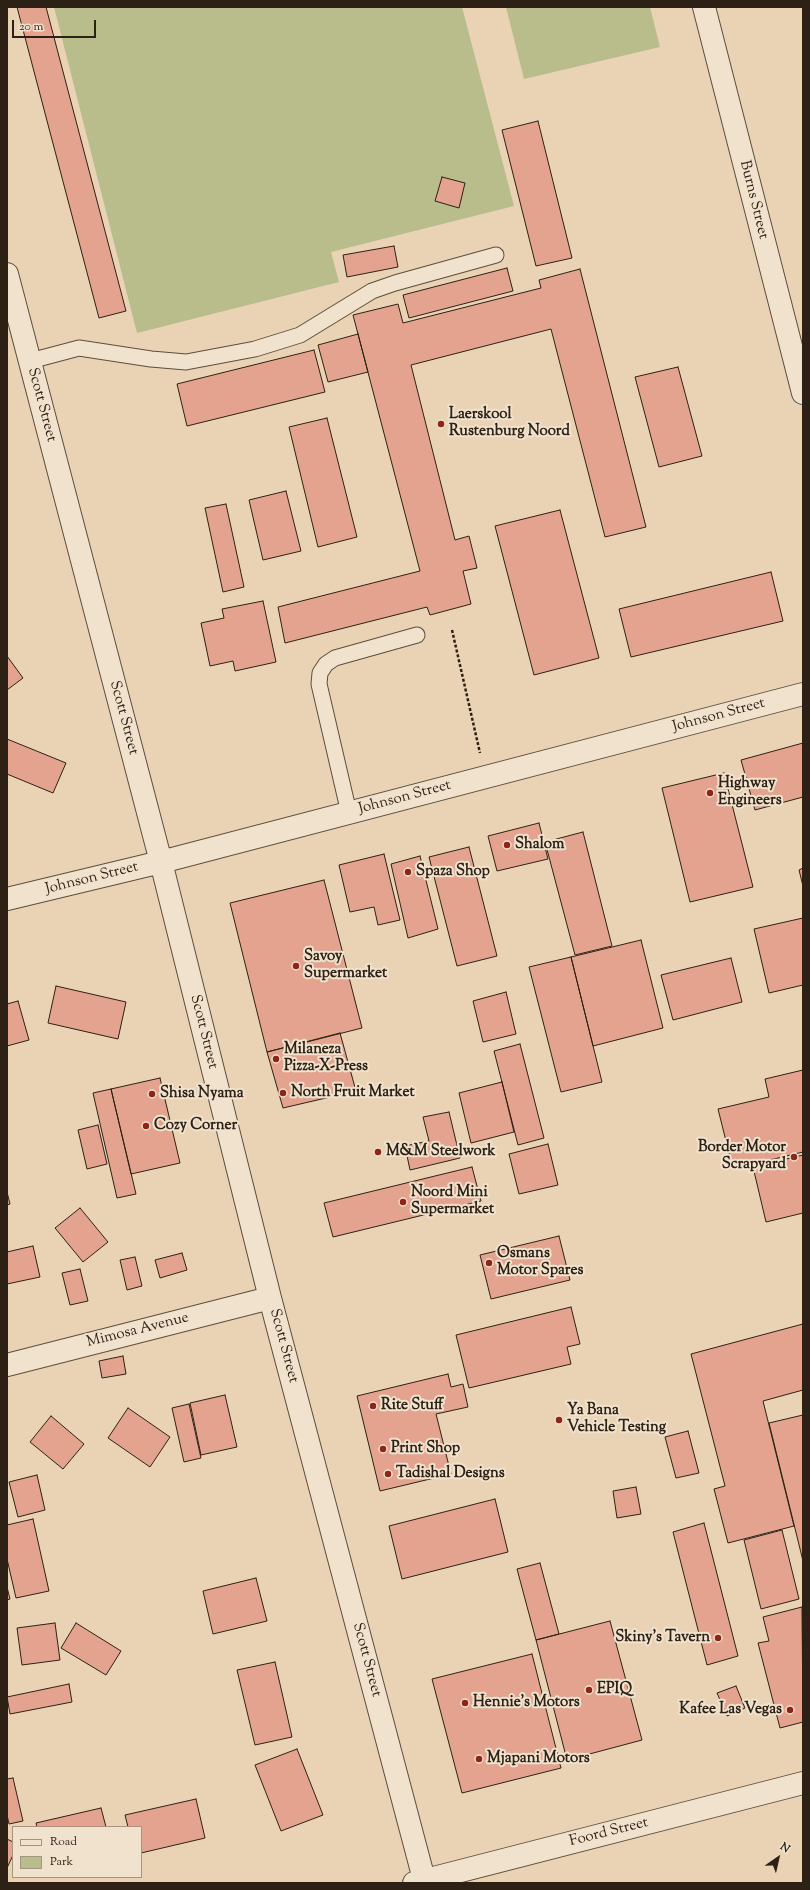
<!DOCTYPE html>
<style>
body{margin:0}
#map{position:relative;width:810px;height:1890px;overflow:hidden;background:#e9d3b4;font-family:"Sorts Mill Goudy",serif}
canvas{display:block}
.frame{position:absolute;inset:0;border:8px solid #2d2115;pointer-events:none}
.legend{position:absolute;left:12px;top:1826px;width:130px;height:52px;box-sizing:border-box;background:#f1e2ce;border:1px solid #a39584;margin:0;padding:5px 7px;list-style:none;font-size:12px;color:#2d2115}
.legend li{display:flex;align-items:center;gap:8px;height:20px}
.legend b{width:20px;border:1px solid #a39584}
.north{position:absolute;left:758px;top:1838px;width:40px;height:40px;-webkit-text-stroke:3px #f1e2ce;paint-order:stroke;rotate:34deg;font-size:11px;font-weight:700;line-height:16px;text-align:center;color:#2d2115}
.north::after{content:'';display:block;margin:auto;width:14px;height:18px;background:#2d2115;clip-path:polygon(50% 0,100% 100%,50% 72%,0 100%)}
.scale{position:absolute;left:12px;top:20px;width:84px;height:18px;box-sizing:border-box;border:2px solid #2d2115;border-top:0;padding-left:5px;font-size:12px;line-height:14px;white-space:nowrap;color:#2d2115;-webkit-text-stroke:3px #f1e2ce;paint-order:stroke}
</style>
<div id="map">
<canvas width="810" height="1890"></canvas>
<div class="frame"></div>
<ul class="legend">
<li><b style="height:5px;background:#f1e2ce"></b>Road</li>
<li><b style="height:11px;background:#b9bc8b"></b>Park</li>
</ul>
<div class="north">N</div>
<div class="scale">20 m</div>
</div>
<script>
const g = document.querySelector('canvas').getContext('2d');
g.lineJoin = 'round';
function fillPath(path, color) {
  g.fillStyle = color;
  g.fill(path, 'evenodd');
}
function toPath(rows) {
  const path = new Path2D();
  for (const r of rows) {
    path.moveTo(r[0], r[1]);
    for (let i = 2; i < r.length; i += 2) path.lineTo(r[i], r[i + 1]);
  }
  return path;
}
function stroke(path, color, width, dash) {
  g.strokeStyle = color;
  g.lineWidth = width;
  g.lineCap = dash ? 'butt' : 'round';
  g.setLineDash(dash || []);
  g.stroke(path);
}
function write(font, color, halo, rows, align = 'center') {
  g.font = font + ' "Sorts Mill Goudy",serif';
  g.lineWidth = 4;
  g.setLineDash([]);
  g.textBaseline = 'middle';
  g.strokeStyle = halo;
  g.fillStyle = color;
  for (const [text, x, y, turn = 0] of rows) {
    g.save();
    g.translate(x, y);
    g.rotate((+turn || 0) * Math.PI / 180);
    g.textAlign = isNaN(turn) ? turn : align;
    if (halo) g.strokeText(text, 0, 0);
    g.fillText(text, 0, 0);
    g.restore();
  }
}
const green = toPath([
 [54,7,462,7,514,206,331,252,339,282,137,333],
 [506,7,650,7,660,47,524,79]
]);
const building = toPath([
 [17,7,46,7,126,311,99,318,17,7],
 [538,121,572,258,536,266,502,130,538,121],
 [442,177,465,183,459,208,435,201,442,177],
 [394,246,398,267,347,277,343,255,394,246],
 [507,268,513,291,409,318,403,295,507,268],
 [580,269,646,527,605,537,551,329,411,365,455,540,469,536,477,568,463,571,471,604,430,615,427,607,285,643,278,607,420,571,353,315,398,304,403,323,541,288,539,280,580,269],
 [358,334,368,372,328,382,318,345,358,334],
 [314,350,325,392,187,426,177,384,314,350],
 [678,367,702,456,659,467,635,377,678,367],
 [327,418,357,537,318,547,289,427,327,418],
 [286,491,301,551,263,560,249,500,286,491],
 [226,504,244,587,223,592,205,508,226,504],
 [560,510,599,658,534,675,495,526,560,510],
 [771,572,783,621,631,657,619,609,771,572],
 [263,601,276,662,235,671,233,661,210,666,201,623,224,618,222,609,263,601],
 [7,656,23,678,7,690,7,656],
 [7,739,66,763,53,793,7,774,7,739],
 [803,743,803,797,755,810,741,760,803,743],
 [724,773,753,887,690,902,662,788,724,773],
 [539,823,548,859,497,871,488,836,539,823],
 [583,832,612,946,575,955,545,842,583,832],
 [469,847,497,956,457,966,429,857,469,847],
 [384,854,400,920,378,925,374,907,350,912,339,865,384,854],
 [420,856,438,929,408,938,391,864,420,856],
 [803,868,803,886,799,870,803,868],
 [324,880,362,1028,267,1052,230,903,324,880],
 [803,918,803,985,769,993,754,929,803,918],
 [641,940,663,1028,593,1046,571,957,641,940],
 [571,957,602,1082,561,1092,529,967,571,957],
 [731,958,742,1002,673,1020,661,975,731,958],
 [56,986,126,1002,118,1039,48,1023,56,986],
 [506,992,516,1034,483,1042,473,1001,506,992],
 [18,1001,29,1040,7,1046,7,1004,18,1001],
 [340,1033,356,1091,283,1108,267,1052,340,1033],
 [520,1044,544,1138,518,1145,494,1051,520,1044],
 [803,1070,803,1152,733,1169,718,1109,769,1097,765,1079,803,1070],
 [160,1078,180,1163,131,1174,111,1089,160,1078],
 [502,1082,514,1132,471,1143,459,1093,502,1082],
 [111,1089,136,1194,117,1198,93,1093,111,1089],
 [449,1112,460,1158,410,1170,405,1146,429,1141,423,1117,449,1112],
 [98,1125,107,1164,87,1169,78,1130,98,1125],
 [548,1144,558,1185,519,1194,509,1154,548,1144],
 [803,1155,803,1213,766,1222,753,1167,803,1155],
 [472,1167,481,1201,333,1237,324,1203,472,1167],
 [7,1192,10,1204,7,1205,7,1192],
 [80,1208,108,1242,83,1262,55,1228,80,1208],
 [559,1236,570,1280,491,1299,480,1255,559,1236],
 [33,1246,40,1277,7,1284,7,1252,33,1246],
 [182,1253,187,1270,160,1278,155,1260,182,1253],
 [135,1257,142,1286,127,1290,120,1260,135,1257],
 [80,1269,88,1301,70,1305,62,1273,80,1269],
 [571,1307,580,1344,567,1347,571,1364,469,1388,456,1335,571,1307],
 [803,1324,803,1390,763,1401,794,1526,728,1543,714,1489,725,1486,691,1354,803,1324],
 [123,1356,126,1374,102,1378,99,1361,123,1356],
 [448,1374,451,1387,463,1384,468,1407,436,1414,451,1474,380,1491,357,1396,448,1374],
 [225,1395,237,1447,201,1455,190,1403,225,1395],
 [189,1404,201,1458,184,1462,172,1408,189,1404],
 [128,1408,170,1437,150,1467,108,1438,128,1408],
 [803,1415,803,1561,769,1423,803,1415],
 [51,1416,84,1444,63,1469,30,1442,51,1416],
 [688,1431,699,1473,676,1478,665,1437,688,1431],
 [37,1475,45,1510,18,1517,9,1482,37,1475],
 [636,1487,641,1514,617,1518,613,1491,636,1487],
 [495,1499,508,1552,402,1579,389,1526,495,1499],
 [33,1519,49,1591,16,1598,7,1559,7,1525,33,1519],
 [704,1523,738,1656,707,1665,673,1532,704,1523],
 [782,1530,799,1599,761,1609,744,1540,782,1530],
 [540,1563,559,1634,536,1640,517,1569,540,1563],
 [256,1578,267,1621,213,1634,203,1591,256,1578],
 [7,1587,10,1599,7,1600,7,1587],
 [802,1607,803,1722,780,1728,758,1643,769,1641,763,1617,802,1607],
 [610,1621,642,1740,567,1760,536,1640,610,1621],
 [55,1623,60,1660,22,1665,17,1628,55,1623],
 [76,1623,121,1651,106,1675,61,1648,76,1623],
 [532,1654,561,1768,462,1793,432,1679,532,1654],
 [275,1662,292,1737,255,1745,237,1670,275,1662],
 [69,1684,72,1702,10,1714,7,1697,69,1684],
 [736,1686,745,1708,727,1716,717,1693,736,1686],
 [297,1749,323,1815,281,1831,255,1765,297,1749],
 [13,1778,23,1821,9,1824,7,1815,7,1779,13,1778],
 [196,1799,205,1838,141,1853,141,1827,128,1827,125,1815,196,1799],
 [101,1808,106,1827,37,1827,36,1823,101,1808],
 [7,1839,13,1842,13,1855,7,1868,7,1839]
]);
const path = toPath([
 [452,630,480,753]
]);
const lane = toPath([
 [30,361,79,348,151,359,186,362,255,349,300,335,372,291,395,283,496,255],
 [349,813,319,684,320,673,326,664,335,658,417,635]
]);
const street = toPath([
 [704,7,803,393],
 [7,274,161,862,270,1298,425,1883],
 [7,899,161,862,803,694],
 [7,1365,270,1298],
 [414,1883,803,1783]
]);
const markers = [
 [441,424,4,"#8f2418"],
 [710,793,4,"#8f2418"],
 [507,845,4,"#8f2418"],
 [408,872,4,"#8f2418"],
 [296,966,4,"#8f2418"],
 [276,1059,4,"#8f2418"],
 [283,1093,4,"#8f2418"],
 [152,1094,4,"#8f2418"],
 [146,1126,4,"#8f2418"],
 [378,1152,4,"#8f2418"],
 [794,1157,4,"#8f2418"],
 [403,1202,4,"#8f2418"],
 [489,1263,4,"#8f2418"],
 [373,1406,4,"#8f2418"],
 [559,1420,4,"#8f2418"],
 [383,1449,4,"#8f2418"],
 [388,1474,4,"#8f2418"],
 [718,1638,4,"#8f2418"],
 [589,1690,4,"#8f2418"],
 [465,1703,4,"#8f2418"],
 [790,1710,4,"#8f2418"],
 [479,1759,4,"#8f2418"]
];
const streetNames = [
 ["Burns Street",753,200,76],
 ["Scott Street",41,405,75],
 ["Johnson Street",719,716,-15],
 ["Scott Street",123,718,75],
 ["Johnson Street",405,798,-15],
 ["Johnson Street",92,879,-14],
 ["Scott Street",203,1032,76],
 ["Mimosa Avenue",138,1331,-14],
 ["Scott Street",283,1346,75],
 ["Scott Street",366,1660,75],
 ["Foord Street",609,1833,-14]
];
const poiNames = [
 ["Laerskool",449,415],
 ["Rustenburg Noord",449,432],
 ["Highway",718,784],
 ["Engineers",718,801],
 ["Shalom",515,845],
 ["Spaza Shop",416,872],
 ["Savoy",304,957],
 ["Supermarket",304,974],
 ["Milaneza",284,1050],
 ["Pizza-X-Press",284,1067],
 ["North Fruit Market",291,1093],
 ["Shisa Nyama",160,1094],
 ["Cozy Corner",154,1126],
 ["Border Motor",786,1148,"right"],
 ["Scrapyard",786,1165,"right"],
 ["M&M Steelwork",386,1152],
 ["Noord Mini",411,1193],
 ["Supermarket",411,1210],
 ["Osmans",497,1254],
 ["Motor Spares",497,1271],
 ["Rite Stuff",381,1406],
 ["Ya Bana",567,1411],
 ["Vehicle Testing",567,1428],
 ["Print Shop",391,1449],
 ["Tadishal Designs",396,1474],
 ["Skiny's Tavern",710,1638,"right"],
 ["EPIQ",597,1690],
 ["Hennie's Motors",473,1703],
 ["Kafee Las Vegas",782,1710,"right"],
 ["Mjapani Motors",487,1759]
];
fillPath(green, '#b9bc8b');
fillPath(building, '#e3a38f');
stroke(building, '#2d2115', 1);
stroke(lane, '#5c4e3d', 17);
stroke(street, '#5c4e3d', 24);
stroke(path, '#2d2115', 2.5, [3, 2]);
stroke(lane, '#f1e2ce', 15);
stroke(street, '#f1e2ce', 22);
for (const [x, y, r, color] of markers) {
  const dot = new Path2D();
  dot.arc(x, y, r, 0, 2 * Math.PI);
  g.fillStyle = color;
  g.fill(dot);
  stroke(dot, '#f1e2ce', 1.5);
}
write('15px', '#2d2115', '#f1e2ce', streetNames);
write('bold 15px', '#2d2115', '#f1e2ce', poiNames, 'left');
</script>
